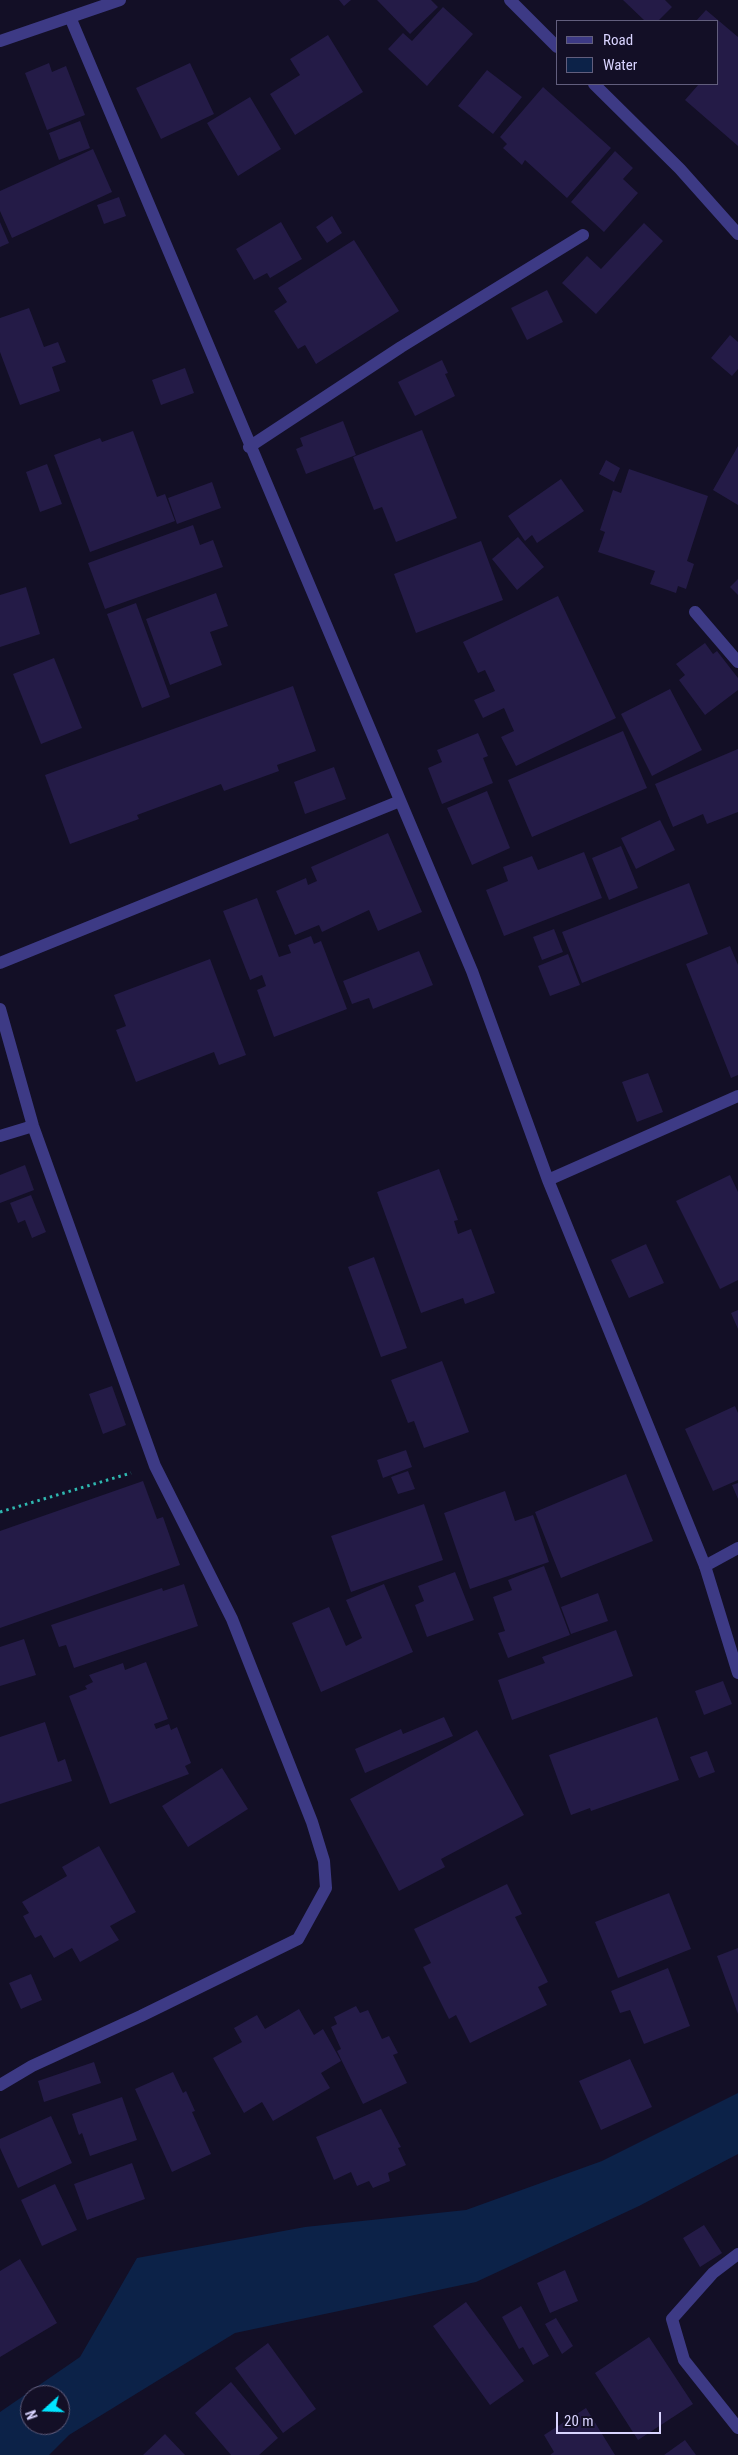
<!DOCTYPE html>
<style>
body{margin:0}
#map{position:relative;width:738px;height:2455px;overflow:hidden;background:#130f26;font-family:"Roboto Condensed",sans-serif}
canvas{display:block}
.legend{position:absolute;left:556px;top:20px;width:162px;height:65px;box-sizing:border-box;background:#130f26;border:1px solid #625e7d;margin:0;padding:6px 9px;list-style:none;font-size:15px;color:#d9d4ff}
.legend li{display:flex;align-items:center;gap:10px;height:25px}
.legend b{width:25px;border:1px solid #625e7d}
.north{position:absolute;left:20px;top:2385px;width:50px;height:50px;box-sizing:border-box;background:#130f26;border:1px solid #625e7d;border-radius:50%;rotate:250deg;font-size:14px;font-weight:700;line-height:20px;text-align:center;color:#d9d4ff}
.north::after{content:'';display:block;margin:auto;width:18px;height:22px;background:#00e5ff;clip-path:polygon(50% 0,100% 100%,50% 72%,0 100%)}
.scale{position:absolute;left:556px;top:2412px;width:105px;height:22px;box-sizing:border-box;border:2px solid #d9d4ff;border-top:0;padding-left:6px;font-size:15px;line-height:18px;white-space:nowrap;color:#d9d4ff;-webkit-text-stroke:4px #130f26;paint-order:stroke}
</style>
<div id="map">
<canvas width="738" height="2455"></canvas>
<ul class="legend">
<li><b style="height:6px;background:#3d3a85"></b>Road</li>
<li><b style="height:14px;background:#0c2248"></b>Water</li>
</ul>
<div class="north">N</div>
<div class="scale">20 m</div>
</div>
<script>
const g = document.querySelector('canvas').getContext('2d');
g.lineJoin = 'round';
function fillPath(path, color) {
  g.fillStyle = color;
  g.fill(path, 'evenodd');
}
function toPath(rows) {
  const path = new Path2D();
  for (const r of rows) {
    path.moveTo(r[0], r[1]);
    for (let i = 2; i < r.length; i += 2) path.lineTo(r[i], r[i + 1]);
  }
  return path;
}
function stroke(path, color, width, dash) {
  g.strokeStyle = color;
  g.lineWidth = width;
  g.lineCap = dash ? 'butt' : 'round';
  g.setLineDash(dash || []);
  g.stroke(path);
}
const water = toPath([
 [738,2093,738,2154,639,2206,476,2282,235,2333,69,2435,49,2455,0,2455,0,2412,80,2357,137,2258,305,2227,466,2210,602,2161],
 [30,2395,60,2395,60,2425,30,2425]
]);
const building = toPath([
 [339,0,351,0,344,6],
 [377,0,431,0,438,7,410,34],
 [623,0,665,0,672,7,658,21,645,21],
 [443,7,473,34,427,86,388,49,403,33,412,41],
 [706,10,738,37,738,146,685,100,699,84,717,84,717,21,696,21],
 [328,35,363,92,295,135,270,94,300,75,290,59],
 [49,63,52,72,66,66,85,115,47,130,25,73],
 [190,63,214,114,161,139,136,88],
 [487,70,522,97,493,134,458,106],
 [543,87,611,148,567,198,525,160,522,165,503,148,507,144,500,137],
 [250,97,281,149,238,176,207,123],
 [80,121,90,148,59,160,49,133],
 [93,149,112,192,12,238,0,211,0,191],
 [615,151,633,168,623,179,638,193,604,232,571,202],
 [119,197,126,216,104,224,97,205],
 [332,216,342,233,327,243,316,227],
 [0,222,9,243,0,247],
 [281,222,302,259,270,278,267,273,254,280,236,249],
 [644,223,663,241,596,314,562,283,587,256,601,269],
 [354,240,399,311,316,364,305,345,298,349,274,311,287,302,278,288],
 [547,290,563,322,527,340,511,308],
 [29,308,44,347,58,342,66,362,52,367,60,391,20,405,0,352,0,318],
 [730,335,738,342,738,369,732,376,711,358],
 [442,360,448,373,445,374,455,396,415,416,398,382],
 [185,368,194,393,161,405,152,380],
 [343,421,356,455,306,474,296,449,303,446,300,438],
 [422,430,457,518,396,542,382,507,374,510,353,457],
 [133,431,157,497,165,494,175,521,90,552,54,455,100,438,102,442],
 [738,446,738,505,713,490],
 [606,460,620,468,614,482,599,474],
 [47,464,62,504,40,512,26,472],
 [629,469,708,496,687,561,694,564,686,589,678,586,676,593,650,584,655,571,598,552,605,532,600,530,613,490,621,493],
 [561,479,584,511,537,543,532,535,525,541,508,516],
 [212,482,221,508,177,524,168,498],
 [193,525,200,545,213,540,223,567,105,609,88,563],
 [518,537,544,567,517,590,492,559],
 [481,541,503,600,416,633,394,574],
 [738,579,738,595,730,587],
 [26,587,40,634,0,647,0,595],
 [216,593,228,626,210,632,222,665,170,685,146,619],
 [558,596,616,718,516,766,501,737,514,731,504,708,483,718,474,700,495,691,485,670,478,673,463,642],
 [136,603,170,697,142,708,107,614],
 [705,643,713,654,717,651,738,678,738,690,705,715,679,680,685,675,676,664],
 [54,658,82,728,41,744,13,674],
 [293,686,316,751,277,765,279,771,224,791,221,784,137,815,139,819,70,844,45,775],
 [670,689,702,750,652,776,621,714],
 [623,731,647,788,532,837,508,780],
 [478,733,488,756,483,758,493,783,442,804,428,768,442,762,437,750],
 [738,749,738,812,707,824,703,814,673,827,655,784],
 [334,767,346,799,305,814,294,782],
 [487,791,510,848,472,865,447,808],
 [660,820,675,850,636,869,621,838],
 [388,833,422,912,378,931,369,910,322,932,319,925,295,935,276,891,306,878,308,885,317,881,311,867],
 [621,846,638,888,609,900,592,858],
 [584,852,602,898,504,936,486,890,508,881,503,867,532,856,538,870],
 [689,883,708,934,582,983,562,932],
 [257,898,279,957,291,953,288,945,311,936,314,944,321,941,347,1009,274,1037,257,990,266,986,262,975,250,980,223,911],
 [554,929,563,952,542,960,533,937],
 [730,946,738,965,738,1075,731,1078,686,964],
 [419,951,433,985,373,1009,369,998,352,1004,343,981],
 [568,954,580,985,550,996,538,966],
 [210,959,246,1055,219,1065,214,1052,136,1082,116,1030,126,1026,114,995],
 [648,1073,663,1112,637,1122,622,1082],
 [25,1165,34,1190,0,1203,0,1175],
 [439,1169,458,1220,454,1221,458,1234,471,1229,495,1293,465,1304,463,1298,421,1313,377,1192],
 [730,1175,738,1192,738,1280,720,1289,676,1201],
 [31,1195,46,1232,32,1238,25,1220,18,1223,10,1203],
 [646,1244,664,1283,629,1298,611,1260],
 [374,1257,407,1348,381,1357,348,1267],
 [738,1310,738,1329,731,1313],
 [442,1361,469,1432,424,1448,414,1421,408,1423,391,1380],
 [112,1386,126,1425,103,1434,89,1394],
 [735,1406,738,1413,738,1480,713,1491,685,1429],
 [406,1450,412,1467,383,1478,377,1460],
 [408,1471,415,1489,398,1494,391,1477],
 [626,1474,653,1541,561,1578,535,1512],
 [143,1481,157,1519,163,1517,180,1565,0,1628,0,1531],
 [738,1483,738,1499,732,1485],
 [505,1491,515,1521,533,1515,549,1562,470,1589,444,1513],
 [424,1504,443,1560,351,1592,331,1536],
 [544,1566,570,1635,508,1658,498,1633,505,1631,493,1597,512,1590,508,1580],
 [455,1572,474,1620,427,1637,415,1605,424,1601,418,1586],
 [184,1584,198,1626,74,1668,66,1645,59,1647,51,1625,162,1588,163,1591],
 [384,1584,413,1652,321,1692,292,1623,329,1607,346,1646,362,1638,346,1600],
 [598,1593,608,1621,571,1634,561,1607],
 [616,1630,633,1676,512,1720,498,1680,545,1663,542,1657],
 [24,1639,36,1675,0,1686,0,1647],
 [146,1662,168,1719,154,1724,156,1729,169,1724,171,1730,177,1727,191,1763,185,1766,189,1774,110,1804,69,1696,87,1689,85,1686,93,1682,89,1675,123,1663,125,1670],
 [723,1681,732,1704,704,1715,695,1691],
 [444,1717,453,1736,365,1773,355,1749,401,1729,403,1734],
 [657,1717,679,1780,591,1811,590,1808,571,1815,549,1755],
 [45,1722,58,1762,65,1759,72,1781,0,1804,0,1737],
 [477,1730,524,1815,441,1859,445,1867,399,1891,350,1799],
 [707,1751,715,1772,699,1778,690,1757],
 [222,1768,248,1809,188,1847,162,1806],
 [99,1846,136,1912,110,1926,119,1940,80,1962,72,1948,54,1958,41,1935,35,1938,23,1916,29,1913,22,1902,67,1876,62,1867],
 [507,1884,522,1914,515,1917,548,1982,538,1987,547,2005,470,2043,456,2015,449,2019,423,1967,431,1963,414,1929],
 [669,1893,691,1949,618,1978,595,1922],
 [738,1948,738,2014,717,1956],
 [668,1968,690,2026,644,2044,630,2010,620,2013,611,1991],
 [31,1974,42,2000,21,2009,9,1983],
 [356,2006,360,2013,368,2010,382,2039,389,2036,398,2053,393,2055,407,2083,363,2104,337,2051,341,2049,331,2027,337,2024,334,2017],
 [299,2009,314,2035,323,2029,341,2061,321,2073,330,2088,273,2121,262,2102,244,2113,213,2058,242,2042,234,2028,257,2015,265,2029],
 [630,2059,652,2107,601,2130,579,2081],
 [94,2062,101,2083,44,2102,38,2081],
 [173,2072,183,2093,186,2091,195,2111,192,2112,211,2154,172,2172,135,2089],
 [122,2097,137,2140,90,2156,82,2133,79,2135,72,2114],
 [381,2109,401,2147,398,2148,406,2165,388,2173,390,2181,373,2188,369,2181,357,2186,351,2172,334,2180,316,2137],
 [51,2116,72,2163,18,2188,0,2148,0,2139],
 [132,2163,145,2199,87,2220,74,2184],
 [55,2184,77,2230,42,2246,21,2200],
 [704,2225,722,2253,700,2267,683,2238],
 [20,2259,57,2323,0,2357,0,2271],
 [565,2270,578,2301,550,2313,537,2283],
 [466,2302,524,2381,490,2405,433,2326],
 [521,2306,549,2356,533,2365,523,2347,519,2349,502,2317],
 [556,2318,573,2346,562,2354,545,2324],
 [649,2337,693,2404,638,2440,595,2373],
 [268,2343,316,2409,283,2433,235,2368],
 [231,2382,278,2438,259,2455,231,2455,195,2413],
 [586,2408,615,2455,550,2455,554,2452,544,2435],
 [165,2434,185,2455,143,2455],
 [685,2440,696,2455,664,2455]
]);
const path = toPath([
 [0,1512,131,1473]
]);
const service = toPath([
 [705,1566,738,1548]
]);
const minor = toPath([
 [510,0,557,47],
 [70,17,472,971,548,1180,705,1566,738,1673],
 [0,41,120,0],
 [594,84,680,169,738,234],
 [249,447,401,347,583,235],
 [695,612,738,662],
 [0,963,400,801],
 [0,1009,33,1126,155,1466,232,1619,312,1822,324,1861,326,1888,298,1939,141,2016,32,2066,0,2085],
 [0,1136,33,1126],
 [548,1180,738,1096],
 [738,2254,713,2273,672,2319,684,2360,738,2428]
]);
fillPath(water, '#0c2248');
fillPath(building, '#241b47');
stroke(path, '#2fb8b0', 3, [2.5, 4]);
stroke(service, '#3d3a85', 12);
stroke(minor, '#3d3a85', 12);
</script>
